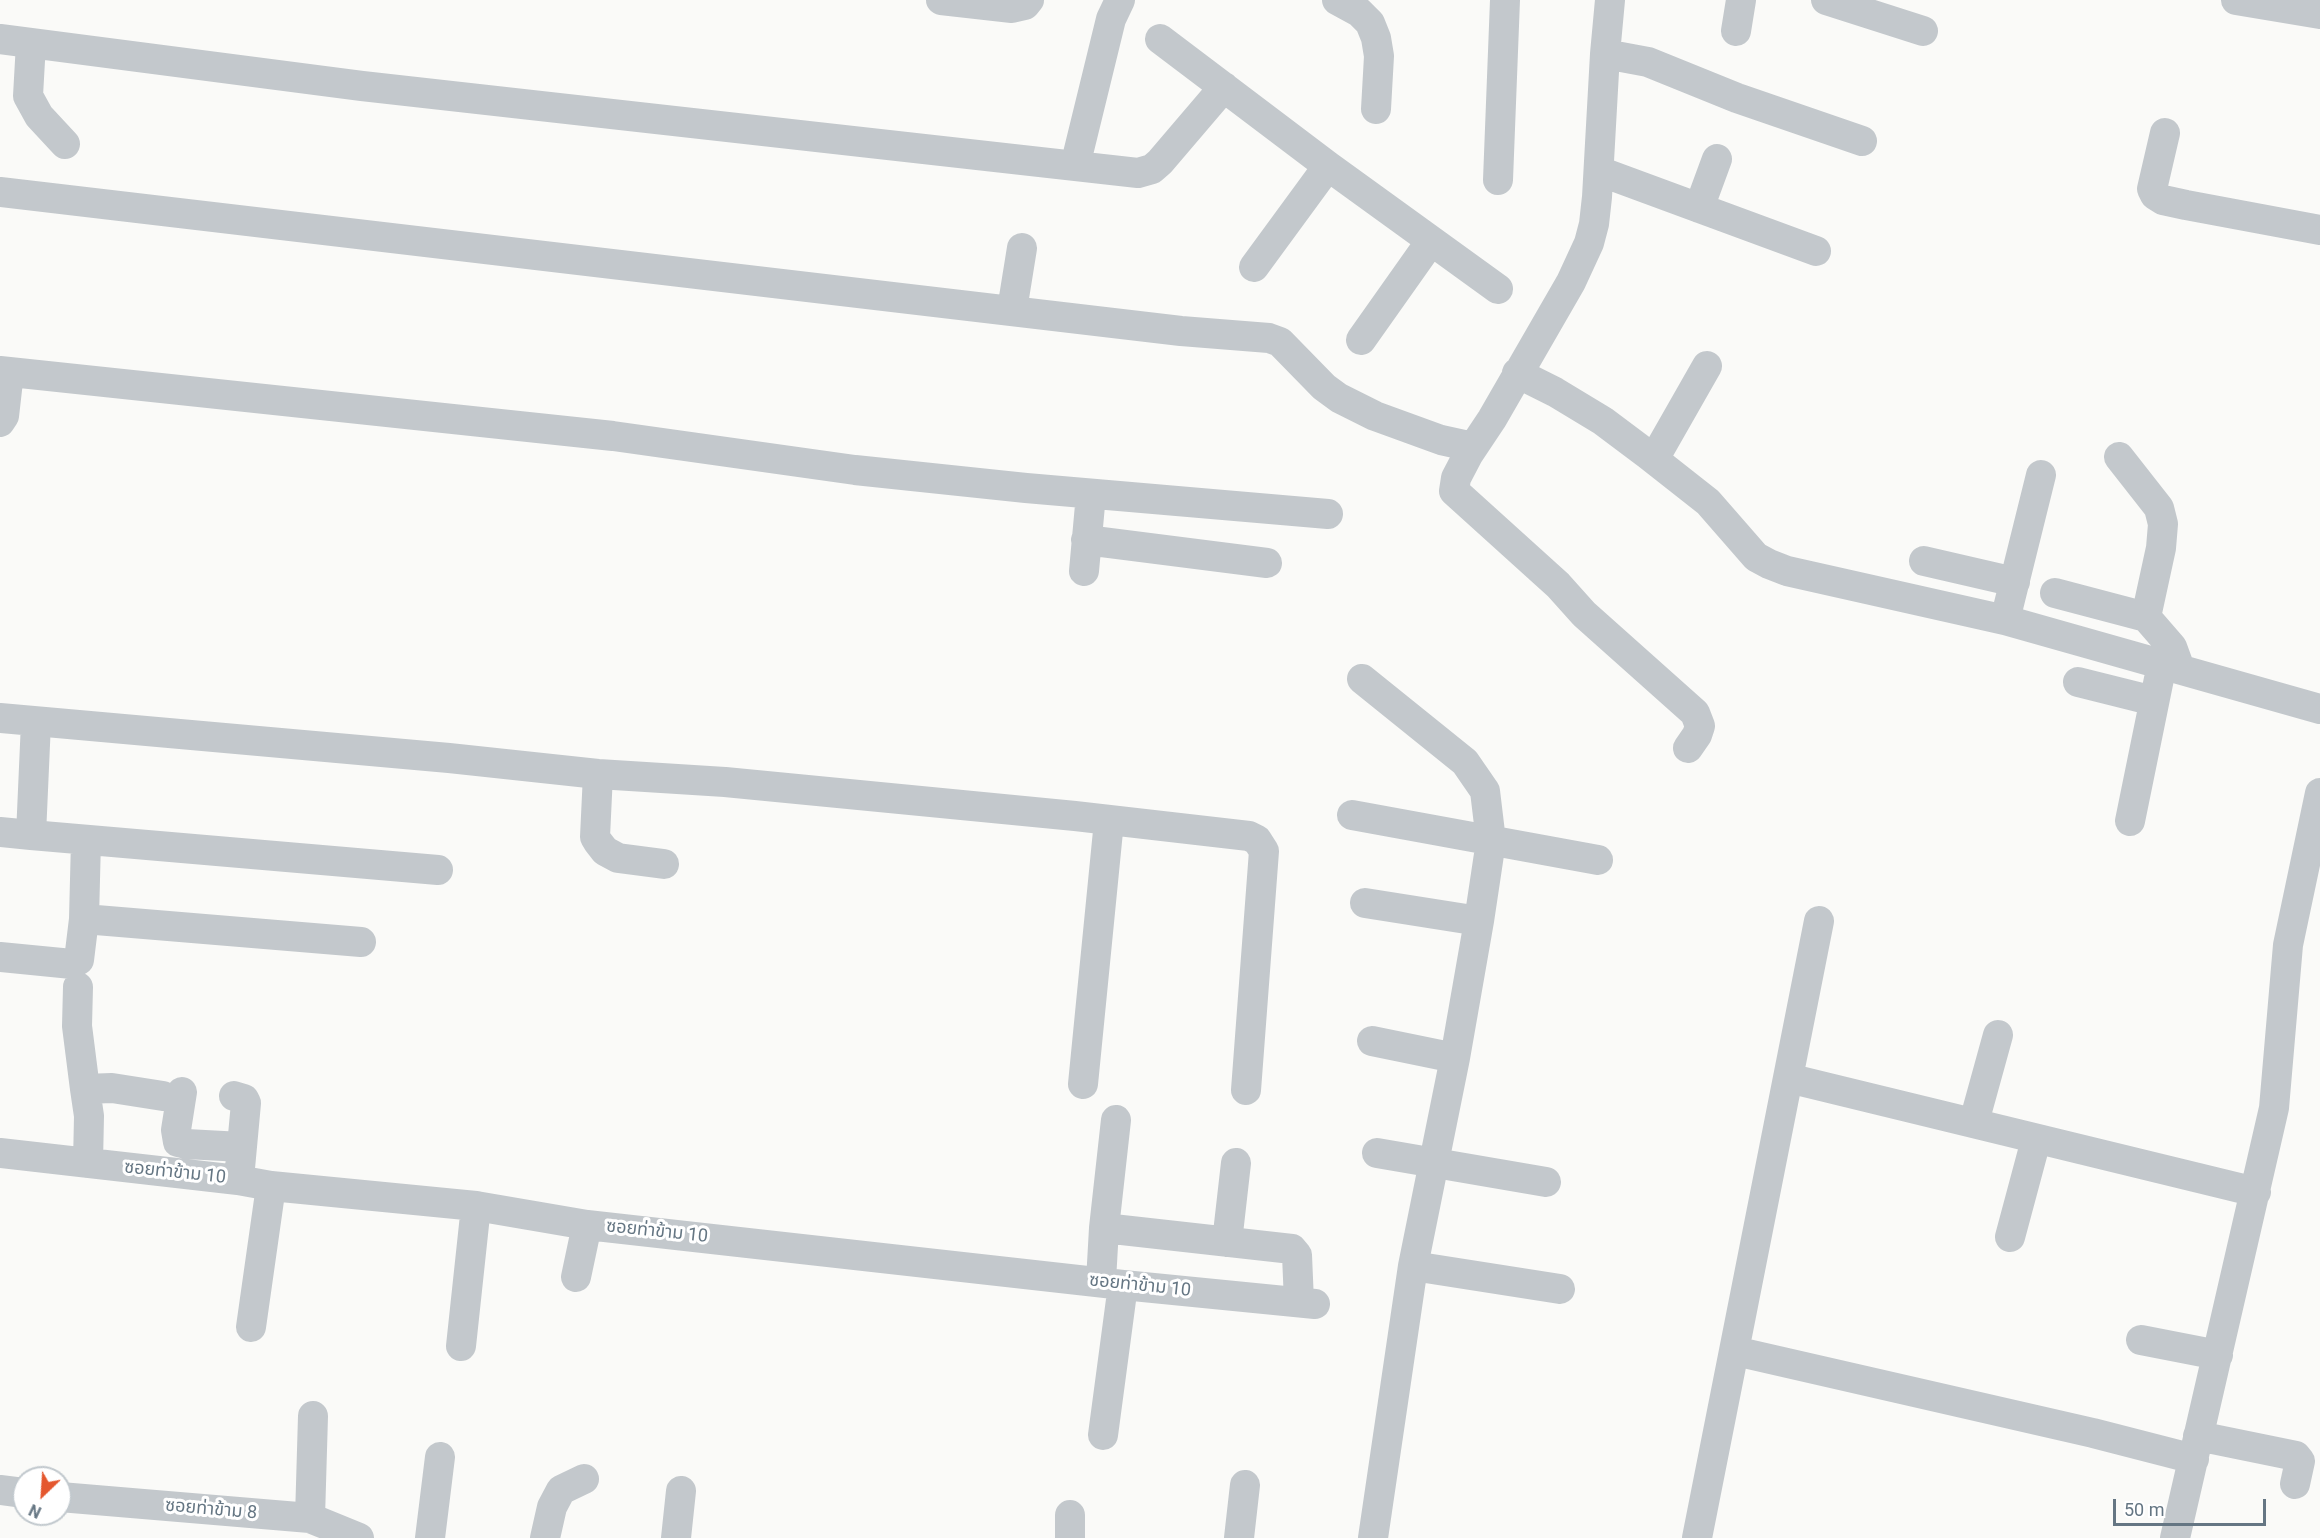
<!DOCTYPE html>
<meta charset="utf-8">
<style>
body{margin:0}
#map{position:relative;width:2320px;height:1538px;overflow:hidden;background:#fafaf8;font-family:Roboto,sans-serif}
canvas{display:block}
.north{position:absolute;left:12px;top:1466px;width:60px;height:60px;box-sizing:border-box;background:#fff;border:2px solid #c1c8cd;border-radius:50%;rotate:205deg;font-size:16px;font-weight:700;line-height:24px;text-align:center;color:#657683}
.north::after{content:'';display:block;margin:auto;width:21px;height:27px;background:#e4572e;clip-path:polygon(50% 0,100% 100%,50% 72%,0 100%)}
.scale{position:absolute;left:2113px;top:1499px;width:153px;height:27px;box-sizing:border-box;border:3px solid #657683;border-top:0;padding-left:8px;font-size:18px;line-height:21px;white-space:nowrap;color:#657683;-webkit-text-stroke:4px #fff;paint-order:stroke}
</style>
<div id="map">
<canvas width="2320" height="1538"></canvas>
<div class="north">N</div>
<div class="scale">50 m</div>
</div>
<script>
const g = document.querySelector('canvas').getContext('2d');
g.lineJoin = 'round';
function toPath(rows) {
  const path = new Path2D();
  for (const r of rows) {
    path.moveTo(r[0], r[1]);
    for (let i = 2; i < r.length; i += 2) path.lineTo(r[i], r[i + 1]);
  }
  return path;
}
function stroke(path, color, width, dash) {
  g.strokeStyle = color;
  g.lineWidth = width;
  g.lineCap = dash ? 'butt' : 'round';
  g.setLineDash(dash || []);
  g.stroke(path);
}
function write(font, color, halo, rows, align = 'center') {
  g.font = font + ' Roboto,"Noto Sans Thai",sans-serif';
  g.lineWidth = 6;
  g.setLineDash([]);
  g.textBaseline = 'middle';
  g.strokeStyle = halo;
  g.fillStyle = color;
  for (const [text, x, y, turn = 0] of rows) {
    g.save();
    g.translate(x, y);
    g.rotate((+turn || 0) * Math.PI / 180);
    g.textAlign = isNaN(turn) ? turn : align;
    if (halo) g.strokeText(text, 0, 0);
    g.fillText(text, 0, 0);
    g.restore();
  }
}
const minor = toPath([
 [941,0,1012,8,1025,5,1029,0],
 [1337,0,1359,12,1370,23,1376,38,1379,56,1376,109],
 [1610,0,1605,54,1597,197,1594,224,1589,243,1571,282,1492,419,1468,455,1456,478,1454,491,1558,585,1584,614,1695,713,1700,726,1697,735,1688,748],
 [1826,0,1923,31],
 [2236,0,2320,14],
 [1736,31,1741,0],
 [0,39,362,86,1138,173,1152,169,1160,162,1224,87],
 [1160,39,1328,166,1498,289],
 [31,43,28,96,39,116,65,144],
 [1605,54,1648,62,1737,98,1862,141],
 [2165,133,2152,189,2155,195,2163,200,2186,205,2320,230],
 [1075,166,1111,19,1120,0],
 [1599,171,1816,251],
 [1498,180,1505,0],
 [0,192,1181,331,1269,338,1280,342,1324,387,1339,398,1375,416,1441,440,1473,447],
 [1699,208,1717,159],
 [1254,267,1328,166],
 [1012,310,1022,248],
 [1361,340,1431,241],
 [0,371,613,436,855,470,1026,488,1328,514],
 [1517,373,1555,392,1603,421,1647,454,1708,502,1756,557,1769,564,1787,571,2005,620,2320,709],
 [0,422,4,416,9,372],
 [2119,457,2159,508,2163,524,2161,548,2146,617],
 [1654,459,1707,366],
 [1086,540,1267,563],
 [1924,561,2015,582],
 [1084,571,1091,494],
 [2055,593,2146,617,2172,647,2180,669],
 [2005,620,2041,475],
 [1362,679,1465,762,1485,791,1491,841,1479,921,1455,1058,1413,1266,1373,1538],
 [2078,682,2154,701],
 [0,718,449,758,598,774,725,782,1075,816,1249,836,1257,840,1264,851,1246,1090],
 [36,722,31,835,438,870],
 [598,774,595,837,598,842,605,851,618,858,664,864],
 [1352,815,1598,860],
 [2130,821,2162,664],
 [0,832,31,835],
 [86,840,84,919,361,942],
 [1365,903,1479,921],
 [0,957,72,964,79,960,84,919],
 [78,987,77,1026,85,1089],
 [1372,1041,1455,1058],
 [1788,1078,2256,1192],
 [1083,1084,1109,821],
 [182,1092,176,1130,178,1142,186,1144,242,1147],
 [234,1096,244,1099,246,1103,240,1168],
 [1974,1122,1998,1035],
 [0,1153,238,1180,271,1186,476,1206,587,1225,1123,1285,1315,1304],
 [1377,1153,1546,1182],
 [88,1163,89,1116,85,1089,112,1088,163,1096],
 [1104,1228,1292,1249,1297,1255,1299,1302],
 [2010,1237,2036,1140],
 [1227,1242,1236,1163],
 [1413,1266,1560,1289],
 [576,1277,587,1225],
 [1101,1281,1104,1228,1116,1120],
 [251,1327,271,1186],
 [2141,1340,2218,1355],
 [461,1346,476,1206],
 [1735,1351,2093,1433,2194,1459],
 [1103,1435,1123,1285],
 [2198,1436,2296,1456,2300,1461,2295,1484],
 [0,1490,24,1493],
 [60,1497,310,1518,359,1538],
 [1070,1515,1070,1538],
 [310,1518,313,1416],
 [430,1538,440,1457],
 [545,1538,552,1507,561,1490,584,1479],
 [676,1538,681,1491],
 [1239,1538,1245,1485],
 [1697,1538,1819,921],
 [2175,1538,2274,1108,2288,945,2320,793]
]);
const streetNames = [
 ["ซอยท่าข้าม 10",175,1173,6],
 ["ซอยท่าข้าม 10",657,1232,6],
 ["ซอยท่าข้าม 10",1140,1286,6],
 ["ซอยท่าข้าม 8",211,1510,5]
];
stroke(minor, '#c3c8cc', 30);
write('18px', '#657683', '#fff', streetNames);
</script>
